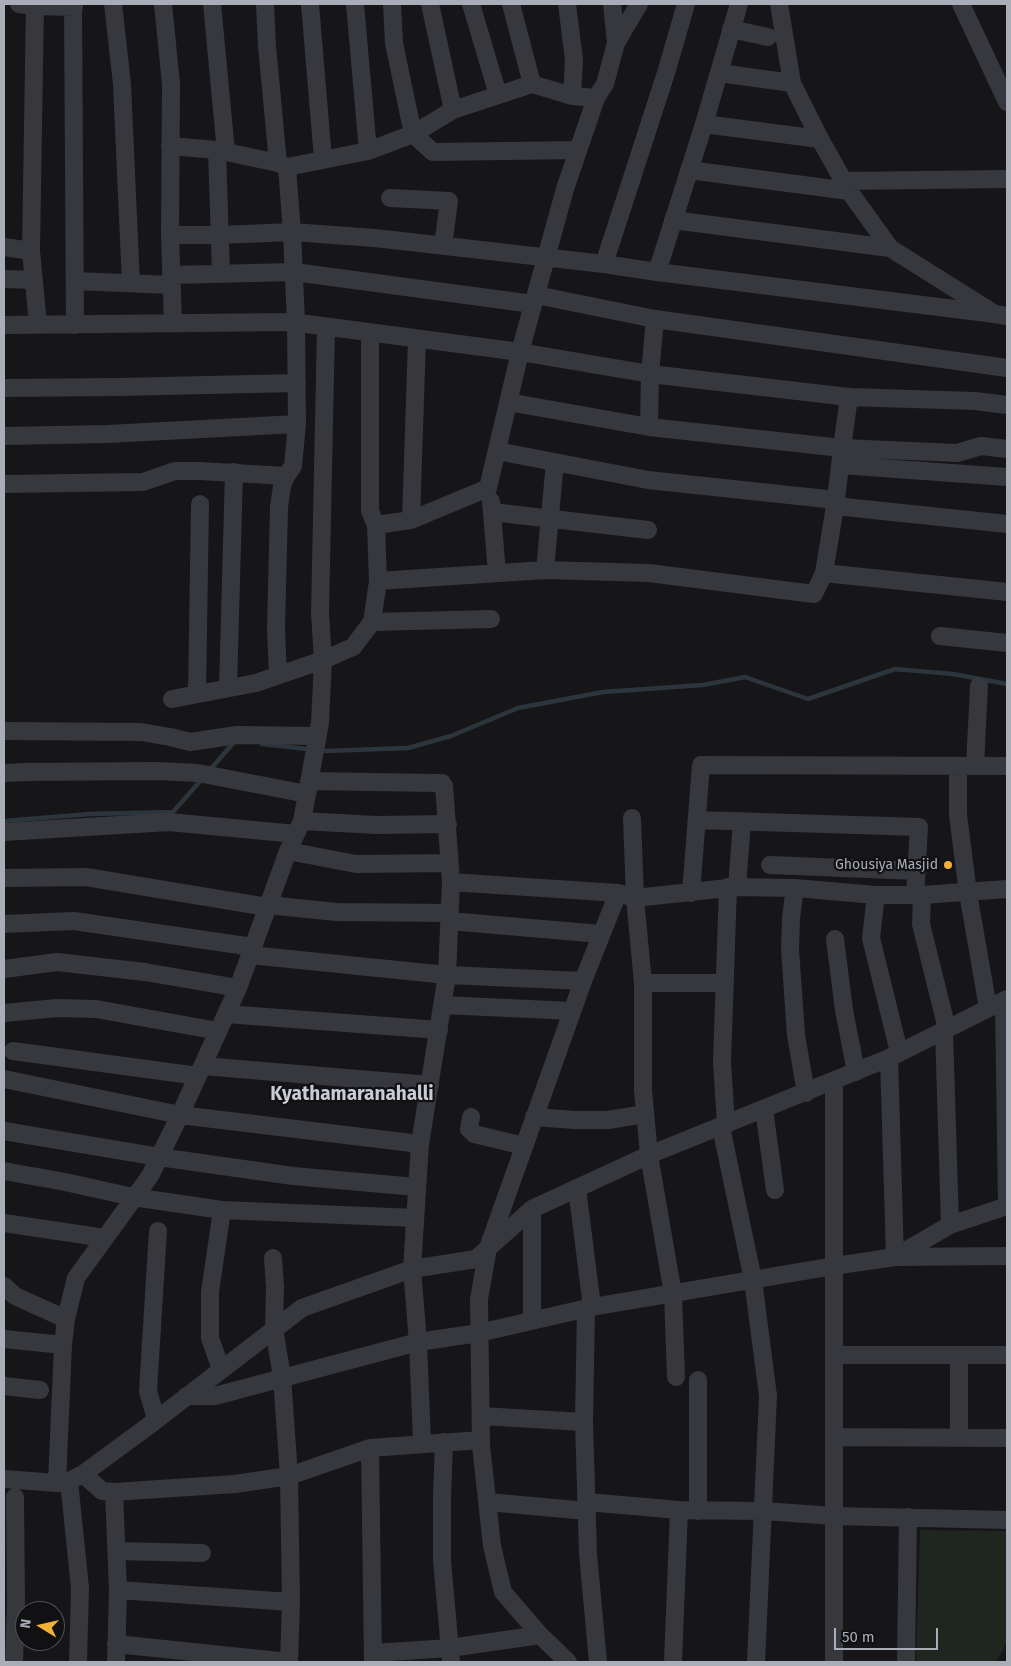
<!DOCTYPE html>
<style>
body{margin:0}
#map{position:relative;width:1011px;height:1666px;overflow:hidden;background:#161618;font-family:"Fira Sans",sans-serif}
canvas{display:block}
.frame{position:absolute;inset:0;border:5px solid #a8adb8;pointer-events:none}
.north{position:absolute;left:15px;top:1601px;width:50px;height:50px;box-sizing:border-box;background:#111113;border:1px solid #4d4f55;border-radius:50%;rotate:279deg;font-size:14px;font-weight:700;line-height:20px;text-align:center;color:#a8adb8}
.north::after{content:'';display:block;margin:auto;width:18px;height:22px;background:#f2b134;clip-path:polygon(50% 0,100% 100%,50% 72%,0 100%)}
.scale{position:absolute;left:834px;top:1628px;width:104px;height:22px;box-sizing:border-box;border:2px solid #a8adb8;border-top:0;padding-left:6px;font-size:15px;line-height:18px;white-space:nowrap;color:#a8adb8;-webkit-text-stroke:4px #111113;paint-order:stroke}
</style>
<div id="map">
<canvas width="1011" height="1666"></canvas>
<div class="frame"></div>
<div class="north">N</div>
<div class="scale">50 m</div>
</div>
<script>
const g = document.querySelector('canvas').getContext('2d');
g.lineJoin = 'round';
function fillPath(path, color) {
  g.fillStyle = color;
  g.fill(path, 'evenodd');
}
function toPath(rows) {
  const path = new Path2D();
  for (const r of rows) {
    path.moveTo(r[0], r[1]);
    for (let i = 2; i < r.length; i += 2) path.lineTo(r[i], r[i + 1]);
  }
  return path;
}
function stroke(path, color, width, dash) {
  g.strokeStyle = color;
  g.lineWidth = width;
  g.lineCap = dash ? 'butt' : 'round';
  g.setLineDash(dash || []);
  g.stroke(path);
}
function write(font, color, halo, rows, align = 'center') {
  g.font = font + ' "Fira Sans",sans-serif';
  g.lineWidth = 4.5;
  g.setLineDash([]);
  g.textBaseline = 'middle';
  g.strokeStyle = halo;
  g.fillStyle = color;
  for (const [text, x, y, turn = 0] of rows) {
    g.save();
    g.translate(x, y);
    g.rotate((+turn || 0) * Math.PI / 180);
    g.textAlign = isNaN(turn) ? turn : align;
    if (halo) g.strokeText(text, 0, 0);
    g.fillText(text, 0, 0);
    g.restore();
  }
}
const green = toPath([
 [920,1530,1007,1531,1007,1642,996,1662,916,1662]
]);
const stream = toPath([
 [262,744,307,749],
 [325,751,408,748,451,736,518,708,603,692,703,685,745,677,808,699,895,669,953,674,1007,684],
 [209,771,235,741],
 [4,821,90,814,173,812,202,779]
]);
const minor = toPath([
 [19,4,35,6,74,7],
 [35,4,31,251,38,324],
 [73,4,75,325],
 [113,4,122,84,131,283],
 [163,4,171,84,170,235,173,323],
 [212,4,226,152],
 [265,4,267,46,278,163],
 [310,4,323,159],
 [355,4,368,151],
 [392,4,394,43,413,134,433,152,578,150],
 [430,4,453,110],
 [471,4,498,95],
 [511,4,532,84],
 [567,4,574,60,572,96],
 [612,4,616,43],
 [779,4,792,83,820,139,849,191,890,248,995,314,1007,316],
 [961,4,1007,102],
 [731,29,768,37],
 [719,73,792,83],
 [704,124,820,139],
 [170,146,217,150,278,163,287,167,368,151,413,134,453,110,532,84,572,96,596,98],
 [217,150,221,274],
 [689,170,849,191],
 [843,181,1007,179],
 [390,198,449,201,443,246],
 [673,220,890,248],
 [170,235,220,235,292,232,375,238,604,264,657,272,995,314],
 [4,247,31,251],
 [604,264,666,73,686,4],
 [657,272,704,124,739,4],
 [171,275,294,272,533,304],
 [4,279,34,280],
 [75,281,172,285],
 [536,295,655,319,1007,368],
 [4,325,292,322,520,352,650,374,849,397,975,401,1007,405],
 [370,332,370,511,376,525],
 [4,388,119,387,297,383],
 [508,402,649,427,842,448,957,453,981,446,1007,449],
 [649,427,650,374,655,319],
 [4,436,108,434,297,424],
 [497,451,648,480,836,500],
 [840,465,1007,477],
 [4,484,143,482,175,471,200,471,286,476],
 [491,501,497,573],
 [835,506,1007,524],
 [492,512,648,530],
 [411,520,417,339],
 [545,570,555,462],
 [824,573,1007,592],
 [378,581,545,570,649,573,814,594,824,573,836,500,842,448,849,397],
 [372,622,491,619],
 [940,636,1007,643],
 [278,675,276,629,279,507,282,486,286,476,293,466,297,424,296,323,292,232,287,167],
 [228,688,234,472],
 [197,694,200,504],
 [172,699,256,683,323,660,320,613,326,327],
 [4,731,141,732,170,737,190,742,237,735,317,736],
 [958,766,958,815,968,893,988,1008],
 [975,766,979,686],
 [4,773,27,772,157,771,198,773,307,794],
 [309,781,438,783,442,783,444,786,451,882,447,975,420,1144,412,1269,418,1342,422,1443],
 [632,818,635,898,643,983,643,1090,649,1155,673,1294,676,1377],
 [697,820,919,827,915,895],
 [302,821,376,825,448,824],
 [4,832,169,822,296,834],
 [288,851,356,864,449,863],
 [770,865,917,871],
 [4,878,86,877,267,907],
 [451,882,618,893,635,898,737,887,795,888,876,895,922,895,1007,889],
 [737,887,742,821],
 [795,888,791,918,790,949,796,1035,806,1093],
 [691,893,701,765,1007,766],
 [876,895,871,938,899,1052],
 [922,895,921,924,947,1029],
 [268,905,336,912,449,913],
 [449,921,601,934],
 [4,924,74,921,253,947],
 [835,939,844,1010,856,1072],
 [250,955,447,975,583,981],
 [4,969,57,962,145,972,238,988],
 [643,983,724,983],
 [1004,1001,1007,1206],
 [443,1005,572,1011],
 [4,1013,57,1008,96,1009,218,1031],
 [226,1014,439,1030],
 [944,1030,950,1225],
 [13,1051,198,1076],
 [889,1058,895,1257,950,1225,1007,1206],
 [203,1066,430,1085],
 [4,1079,180,1115,420,1144],
 [834,1082,834,1662],
 [764,1109,775,1190],
 [471,1117,469,1129,474,1134,524,1146],
 [534,1117,575,1120,608,1120,645,1114],
 [726,1125,722,1062,728,887],
 [721,1127,753,1280,768,1396,756,1662],
 [4,1131,159,1157,293,1176,416,1187],
 [4,1171,65,1182,133,1197,222,1210,415,1218],
 [577,1188,592,1307],
 [4,1223,105,1238],
 [273,1258,275,1287,274,1329,282,1377,289,1476,291,1602,289,1662],
 [4,1286,15,1296,66,1319],
 [586,1309,584,1422,588,1554,598,1662],
 [532,1321,532,1209],
 [4,1339,63,1345],
 [834,1355,1007,1355],
 [221,1369,210,1338,210,1292,222,1210],
 [4,1386,40,1390],
 [186,1396,215,1396,418,1342,479,1333,592,1307,834,1266,895,1257,1007,1256],
 [481,1416,584,1422],
 [156,1419,148,1391,158,1231],
 [834,1437,1007,1438],
 [959,1438,959,1355],
 [444,1442,442,1497,442,1560,451,1662],
 [370,1448,373,1662],
 [83,1474,102,1491,114,1492,118,1590,116,1662],
 [4,1479,57,1483,69,1481,83,1474,147,1427,302,1308,412,1269,476,1259,532,1209,649,1155,889,1058,1007,999],
 [69,1481,80,1588,78,1662],
 [57,1483,63,1345,66,1319,76,1278,150,1176,180,1115,238,988,288,851,302,821,320,723,323,660,353,647,372,622,378,581,376,525,411,520,488,488,520,352,565,189,596,98,605,84,616,43,639,4],
 [114,1492,235,1484,289,1476,370,1448,481,1440],
 [488,1502,587,1511],
 [587,1502,679,1510,764,1511,834,1516,1007,1520],
 [698,1511,698,1380],
 [117,1551,202,1553],
 [118,1590,291,1602],
 [116,1644,289,1662],
 [373,1653,450,1648,540,1635],
 [14,1662,16,1602,15,1497],
 [568,1662,540,1635,503,1592,492,1546,481,1445,479,1299,488,1248,583,981,618,893],
 [673,1662,679,1510],
 [906,1662,908,1517]
]);
const markers = [
 [948,865,5,"#f2b134"]
];
const poiNames = [
 ["Ghousiya Masjid",938,865]
];
const districtNames = [
 ["Kyathamaranahalli",352,1095]
];
fillPath(green, '#1e261f');
stroke(stream, '#2c353c', 4.5);
stroke(minor, '#37383d', 18);
for (const [x, y, r, color] of markers) {
  const dot = new Path2D();
  dot.arc(x, y, r, 0, 2 * Math.PI);
  g.fillStyle = color;
  g.fill(dot);
  stroke(dot, '#111113', 2);
}
write('14px', '#a8adb8', '#111113', poiNames, 'right');
write('bold 19px', '#c9ccd4', '#111113', districtNames);
</script>
